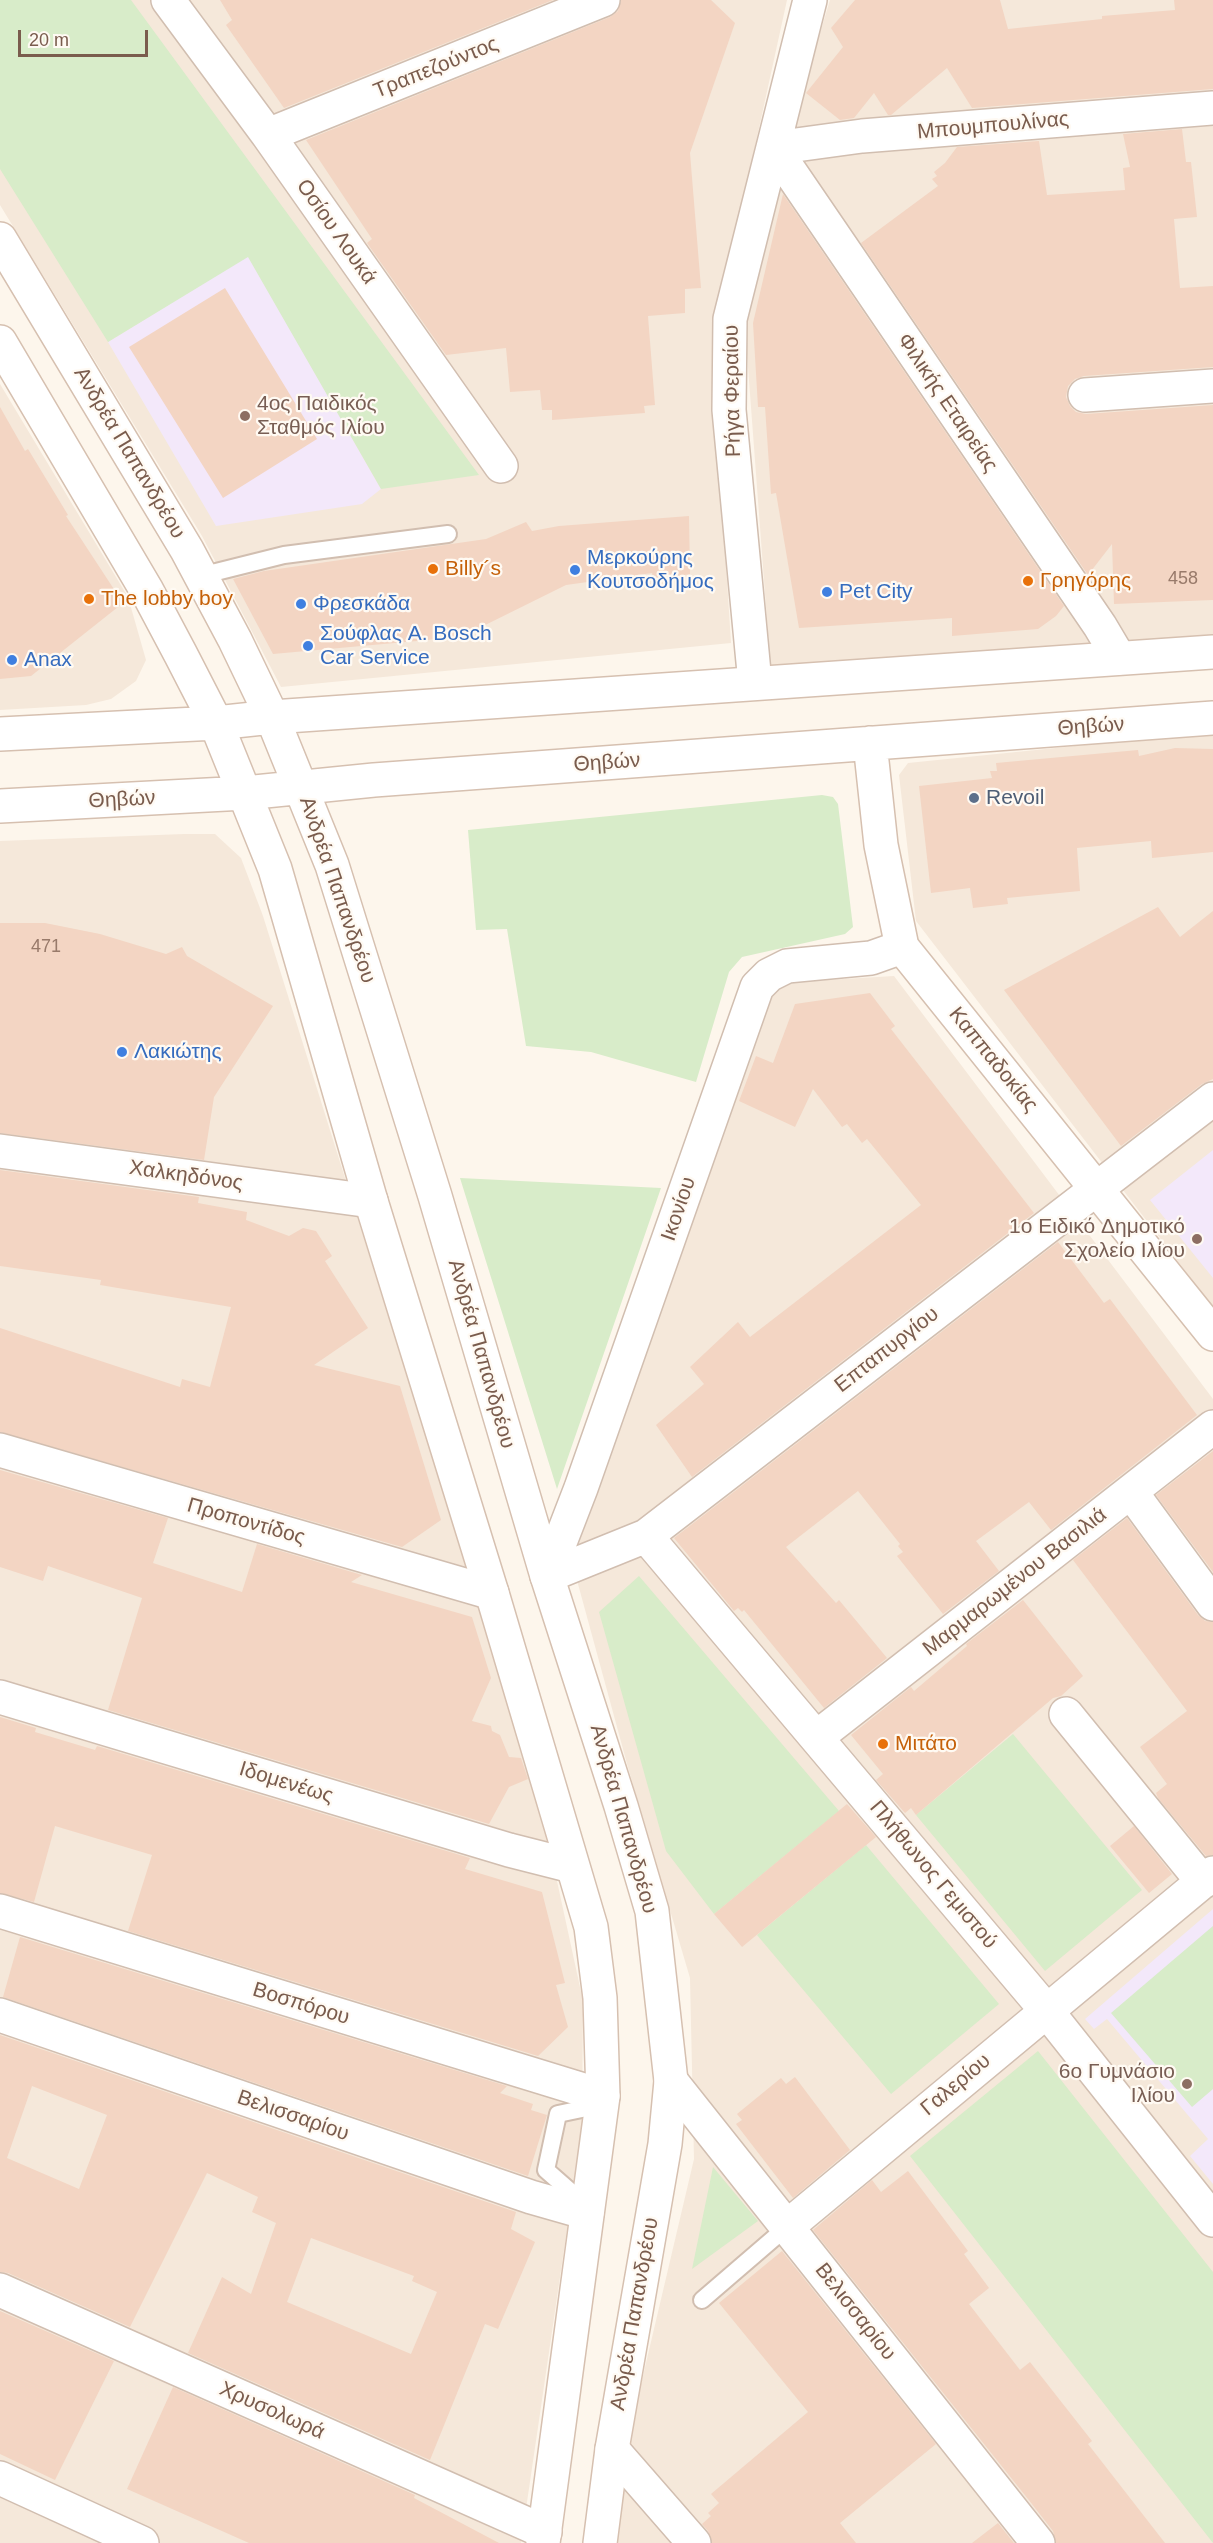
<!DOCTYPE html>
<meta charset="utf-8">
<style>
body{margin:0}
#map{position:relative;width:1213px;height:2543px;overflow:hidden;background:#fdf6ec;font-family:Arial,sans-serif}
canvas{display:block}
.scale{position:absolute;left:18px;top:30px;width:130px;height:27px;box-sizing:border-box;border:3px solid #7a5c4d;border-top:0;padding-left:8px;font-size:18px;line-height:21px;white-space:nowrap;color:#7a5c4d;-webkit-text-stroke:4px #fffaf3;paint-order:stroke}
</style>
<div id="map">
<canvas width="1213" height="2543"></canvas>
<div class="scale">20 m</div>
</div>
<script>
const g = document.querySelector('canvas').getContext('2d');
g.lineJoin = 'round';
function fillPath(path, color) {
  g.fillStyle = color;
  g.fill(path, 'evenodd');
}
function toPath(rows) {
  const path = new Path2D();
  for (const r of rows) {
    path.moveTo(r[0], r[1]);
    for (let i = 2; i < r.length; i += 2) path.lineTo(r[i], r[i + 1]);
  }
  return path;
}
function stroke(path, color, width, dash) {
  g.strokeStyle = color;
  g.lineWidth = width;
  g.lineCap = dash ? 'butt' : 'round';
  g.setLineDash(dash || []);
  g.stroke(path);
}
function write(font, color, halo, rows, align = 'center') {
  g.font = font + ' Arial,sans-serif';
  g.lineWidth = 4.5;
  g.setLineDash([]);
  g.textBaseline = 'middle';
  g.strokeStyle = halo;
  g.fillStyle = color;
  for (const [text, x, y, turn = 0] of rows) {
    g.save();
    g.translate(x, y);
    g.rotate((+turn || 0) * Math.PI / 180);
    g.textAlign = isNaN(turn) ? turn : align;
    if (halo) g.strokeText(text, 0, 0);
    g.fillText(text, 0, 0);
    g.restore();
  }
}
const residential = toPath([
 [0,0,787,0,712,343,731,643,281,687,202,536,0,205],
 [830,0,1213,0,1213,641,771,674,745,327,801,96],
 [0,384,128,597,146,660,136,681,111,699,86,705,0,710],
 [1213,732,1213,1307,916,921,899,775,908,763],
 [184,834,215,834,241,858,263,916,539,1798,583,2001,582,2127,521,2543,0,2543,0,841],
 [894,976,1213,1399,1213,2543,614,2543,626,2448,694,2159,690,1978,629,1771,569,1551,775,983]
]);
const education = toPath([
 [248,256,381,489,362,504,216,526,108,342],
 [1213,1150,1213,1278,1150,1200],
 [1213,1909,1213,2184,1190,2156,1208,2139,1107,2019,1094,2029,1085,2019]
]);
const green = toPath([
 [0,0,131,0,479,475,381,489,248,257,108,342,0,169],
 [822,795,833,797,838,804,853,927,845,934,742,957,729,972,696,1082,591,1052,526,1046,507,929,476,930,468,830],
 [460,1178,661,1188,557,1489],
 [639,1576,839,1811,714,1914,666,1851,599,1612],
 [1013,1734,1142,1890,1045,1971,916,1815],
 [866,1845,999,2004,891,2094,757,1935],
 [1213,1926,1213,2089,1192,2107,1111,2013],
 [1038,2051,1213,2272,1213,2543,910,2156],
 [713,2167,758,2221,692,2269]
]);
const building = toPath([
 [220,0,553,0,284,108,226,25,232,20],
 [621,0,711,0,735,23,690,153,701,288,685,289,685,313,648,316,655,405,644,406,645,413,552,420,552,410,542,410,540,390,510,392,506,348,446,355,367,243,372,239,306,140,610,17,618,11],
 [855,0,1000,0,1008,29,1102,19,1102,16,1175,10,1174,0,1213,0,1213,89,972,108,947,68,891,115,888,115,874,93,854,118,840,120,806,93,843,47,831,28],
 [1182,129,1186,162,1191,162,1197,217,1174,219,1180,288,1213,286,1213,367,1084,376,1075,379,1068,386,1066,397,1070,406,1076,412,1086,414,1213,405,1213,600,1114,604,1112,544,1088,575,861,243,938,186,932,179,937,176,934,172,945,163,957,147,1039,141,1047,195,1125,190,1123,168,1130,167,1123,134],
 [783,194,1064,606,1056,616,1038,629,952,636,952,618,799,628,776,493,771,494,765,407,758,407,753,323],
 [225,288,317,439,223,498,129,347],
 [0,407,25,451,28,449,68,515,66,516,123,603,31,676,0,679],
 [689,516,690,574,654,581,652,573,566,585,461,637,273,654,233,579,264,571,486,539,526,522,532,531,559,526],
 [1175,748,1213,749,1213,852,1152,858,1151,841,1077,848,1080,891,1007,898,1008,904,973,908,970,888,931,893,919,786,992,778,990,771,997,771,996,763,1138,750,1139,756],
 [1158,907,1180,937,1213,911,1213,1079,1202,1084,1121,1146,1004,990],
 [0,923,45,923,100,934,166,954,182,947,187,956,273,1006,214,1097,204,1160,0,1133],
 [870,993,895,1026,891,1029,1034,1213,692,1477,656,1425,704,1384,690,1367,738,1322,750,1337,921,1205,867,1139,862,1143,847,1124,842,1127,813,1089,795,1127,739,1101,756,1056,773,1063,795,1004],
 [0,1170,199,1197,198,1203,247,1212,246,1220,289,1236,303,1228,316,1231,332,1256,325,1261,368,1328,314,1365,400,1386,441,1520,402,1547,0,1432,0,1328,180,1387,182,1379,210,1387,231,1307,100,1285,101,1280,0,1266],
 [1058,1242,1104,1303,1110,1299,1197,1415,1051,1530,1029,1502,976,1541,999,1571,943,1614,897,1556,903,1552,898,1546,900,1544,858,1491,786,1547,836,1603,839,1600,887,1658,824,1708,744,1610,742,1612,738,1608,734,1611,674,1538],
 [1213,1451,1213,1572,1156,1495],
 [0,1470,168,1518,153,1563,242,1592,257,1544,362,1575,351,1582,472,1617,491,1678,472,1721,491,1726,492,1731,500,1735,509,1757,521,1758,528,1779,509,1787,489,1824,108,1710,142,1598,48,1566,43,1581,0,1567],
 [1127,1518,1198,1615,1205,1621,1213,1622,1213,1855,1206,1856,1158,1798,1156,1793,1167,1784,1140,1747,1187,1711,1073,1560],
 [1023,1600,1083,1676,1061,1696,1053,1698,916,1815,911,1808,905,1813,876,1780,883,1774,851,1735,911,1687,914,1691,967,1646,966,1644],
 [0,1717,36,1728,35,1732,95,1750,97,1746,470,1858,465,1869,542,1892,565,1983,556,1985,568,2027,538,2056,128,1931,152,1855,55,1826,34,1902,0,1893],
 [847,1804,876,1837,742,1947,714,1914],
 [1134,1826,1172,1874,1149,1893,1110,1846],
 [20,1937,507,2086,500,2093,533,2104,531,2110,547,2115,528,2176,3,1997],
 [0,2035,516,2212,511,2229,535,2242,498,2329,485,2324,430,2460,188,2353,222,2277,251,2294,276,2223,252,2212,258,2197,207,2173,130,2327,8,2273,0,2272],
 [32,2086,107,2115,79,2189,7,2158],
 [311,2238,414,2276,412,2281,437,2292,411,2354,287,2302],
 [795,2077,850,2150,793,2198,736,2124,742,2120,737,2114,781,2078,786,2084],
 [908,2171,968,2251,964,2254,989,2288,969,2304,1020,2370,1030,2362,1092,2441,1088,2444,1165,2543,1056,2543,1053,2531,1028,2499,813,2230,872,2180,881,2192],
 [782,2251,936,2444,840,2523,856,2543,712,2543,708,2531,702,2524,711,2516,708,2513,719,2503,711,2494,808,2412,719,2303],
 [0,2311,114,2361,55,2480,0,2454],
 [173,2387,415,2495,414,2498,499,2543,249,2543,127,2489],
 [998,2523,1014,2543,972,2543]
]);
const lane = toPath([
 [200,576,284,555,448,534],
 [587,2206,546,2170,558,2114,601,2105],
 [702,2300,788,2226]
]);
const street = toPath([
 [168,0,268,135,501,466],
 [268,135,603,0],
 [774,148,1100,626,1119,658],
 [774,148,862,136,1213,108],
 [1085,395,1213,386],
 [755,683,729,410,730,319,810,0],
 [0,1151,371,1201],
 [0,1450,492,1593],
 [1131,1492,1213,1604],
 [646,1536,1046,2010,1213,2220],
 [547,1576,646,1536,1213,1099],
 [547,1576,581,1488,757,987,769,975,787,966,871,958,902,947],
 [0,1697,509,1850,572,1866],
 [1066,1714,1203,1882],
 [817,1737,1213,1427],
 [0,1911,603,2096],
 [0,2015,531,2197,587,2213],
 [671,2081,1038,2543],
 [788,2226,1213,1873],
 [0,2290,545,2532],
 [612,2449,694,2543],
 [0,2478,142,2543]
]);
const secondary = toPath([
 [0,239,187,550,235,640,272,717,332,865,435,1196,547,1576,621,1806,652,1911,671,2081,665,2144,612,2449,600,2543],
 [0,342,147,591,181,655,216,723,275,869,371,1201,492,1593,591,1927,600,1998,603,2096,543,2543],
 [0,734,216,723,272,717,1213,652],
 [870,743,881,845,902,947,1213,1334],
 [0,806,245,793,374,780,1213,718]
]);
const markers = [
 [245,416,6,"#8d6e63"],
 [433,569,6,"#e8710a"],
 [575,570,6,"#3f7fe0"],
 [1028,581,6,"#e8710a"],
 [827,592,6,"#3f7fe0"],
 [89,599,6,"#e8710a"],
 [301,604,6,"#3f7fe0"],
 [308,646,6,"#3f7fe0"],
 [12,660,6,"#3f7fe0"],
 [974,798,6,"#5c6f8a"],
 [122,1052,6,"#3f7fe0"],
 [1197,1239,6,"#8d6e63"],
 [883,1744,6,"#e8710a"],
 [1187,2084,6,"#8d6e63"]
];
const numberNames = [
 ["458",1183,579],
 ["471",46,947]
];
const streetNames = [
 ["Τραπεζούντος",436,68,-22],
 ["Μπουμπουλίνας",993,126,-5],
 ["Οσίου Λουκά",336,232,55],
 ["Ρήγα Φεραίου",733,391,-91],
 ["Φιλικής Εταιρείας",947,403,56],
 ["Ανδρέα Παπανδρέου",129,453,59],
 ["Θηβών",1091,727,-4],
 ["Θηβών",607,763,-4],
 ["Θηβών",122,800,-3],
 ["Ανδρέα Παπανδρέου",337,890,71],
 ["Καππαδοκίας",993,1060,51],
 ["Χαλκηδόνος",186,1176,8],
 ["Ικονίου",679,1209,-71],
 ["Επταπυργίου",887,1350,-38],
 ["Ανδρέα Παπανδρέου",481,1354,74],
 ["Προποντίδος",246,1522,16],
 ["Μαρμαρωμένου Βασιλιά",1015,1582,-38],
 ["Ιδομενέως",286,1783,17],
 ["Ανδρέα Παπανδρέου",623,1819,74],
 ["Πλήθωνος Γεμιστού",933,1875,50],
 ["Βοσπόρου",301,2004,17],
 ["Γαλερίου",956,2085,-40],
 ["Βελισσαρίου",293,2116,19],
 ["Βελισσαρίου",855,2312,52],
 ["Ανδρέα Παπανδρέου",635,2314,-80],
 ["Χρυσολωρά",272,2411,24]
];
const educationNames = [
 ["4ος Παιδικός",257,404,"left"],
 ["Σταθμός Ιλίου",257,428,"left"],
 ["1ο Ειδικό Δημοτικό",1185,1227],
 ["Σχολείο Ιλίου",1185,1251],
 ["6ο Γυμνάσιο",1175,2072],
 ["Ιλίου",1175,2096]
];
const shopNames = [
 ["Μερκούρης",587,558],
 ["Κουτσοδήμος",587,582],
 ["Pet City",839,592],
 ["Φρεσκάδα",313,604],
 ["Σούφλας Α. Bosch",320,634],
 ["Car Service",320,658],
 ["Anax",24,660],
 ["Λακιώτης",134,1052]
];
const foodNames = [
 ["Billy´s",445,569],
 ["Γρηγόρης",1040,581],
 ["The lobby boy",101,599],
 ["Μιτάτο",895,1744]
];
const serviceNames = [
 ["Revoil",986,798]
];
fillPath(residential, '#f5e8da');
fillPath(education, '#f3e8fa');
fillPath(green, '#d8ecc9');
fillPath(building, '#f3d5c3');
stroke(lane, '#d1beb0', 20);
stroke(street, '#d1beb0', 36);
stroke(secondary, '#d6c0b0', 36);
stroke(lane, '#fff', 16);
stroke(street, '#fff', 33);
stroke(secondary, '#fff', 33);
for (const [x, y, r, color] of markers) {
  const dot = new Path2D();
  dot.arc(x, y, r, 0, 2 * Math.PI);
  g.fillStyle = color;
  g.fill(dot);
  stroke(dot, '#fffaf3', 2);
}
write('18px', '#987a6a', null, numberNames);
write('21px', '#7a5c4d', '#fffaf3', streetNames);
write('21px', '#785e54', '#fffaf3', educationNames, 'right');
write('21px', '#366cbe', '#fffaf3', shopNames, 'left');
write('21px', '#c56008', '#fffaf3', foodNames, 'left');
write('21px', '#4e5e75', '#fffaf3', serviceNames, 'left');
</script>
